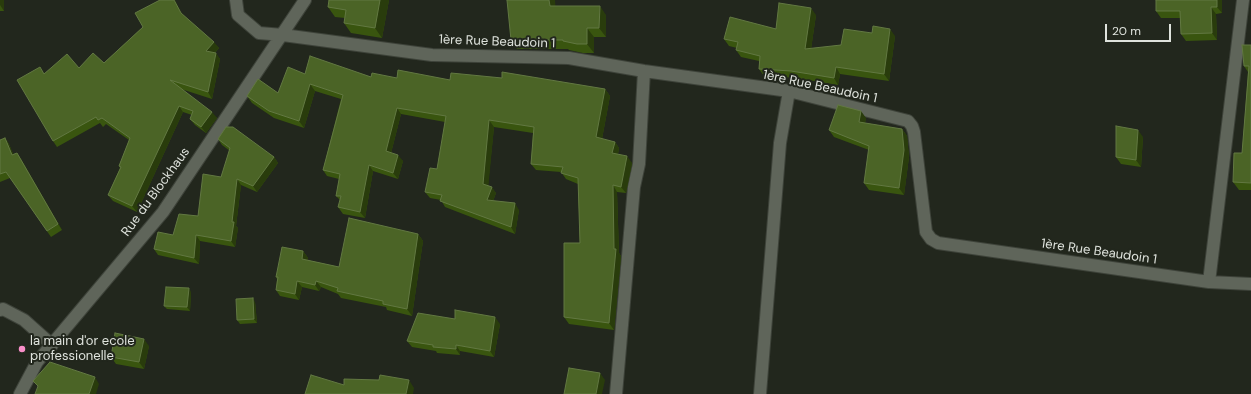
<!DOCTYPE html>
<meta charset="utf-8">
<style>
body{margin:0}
#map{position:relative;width:1251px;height:394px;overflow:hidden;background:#22271d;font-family:"DM Sans",sans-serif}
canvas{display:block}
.scale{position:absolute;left:1105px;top:24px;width:66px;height:18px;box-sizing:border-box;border:2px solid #dfe3dd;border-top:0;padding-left:5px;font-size:12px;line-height:14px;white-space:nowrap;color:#dfe3dd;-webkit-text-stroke:3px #22271d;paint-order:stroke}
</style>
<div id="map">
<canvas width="1251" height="394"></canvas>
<div class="scale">20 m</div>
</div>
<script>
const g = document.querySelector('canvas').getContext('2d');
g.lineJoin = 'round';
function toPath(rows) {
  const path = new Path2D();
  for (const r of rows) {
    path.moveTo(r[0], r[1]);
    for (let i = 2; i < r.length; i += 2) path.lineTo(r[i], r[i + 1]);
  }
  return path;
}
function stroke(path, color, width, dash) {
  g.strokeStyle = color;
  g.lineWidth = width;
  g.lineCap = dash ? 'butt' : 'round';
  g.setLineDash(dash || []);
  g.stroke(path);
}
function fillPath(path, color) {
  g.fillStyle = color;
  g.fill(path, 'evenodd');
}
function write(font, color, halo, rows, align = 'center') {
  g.font = font + ' "DM Sans",sans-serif';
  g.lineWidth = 4;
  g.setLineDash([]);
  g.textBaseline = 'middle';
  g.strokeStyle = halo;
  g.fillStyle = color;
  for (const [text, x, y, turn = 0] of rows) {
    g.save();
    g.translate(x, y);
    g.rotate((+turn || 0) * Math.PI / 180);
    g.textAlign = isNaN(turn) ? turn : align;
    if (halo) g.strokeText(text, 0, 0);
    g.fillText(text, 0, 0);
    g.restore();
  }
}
const minor = toPath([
 [236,0,238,15,259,33,283,35,432,55,569,58,644,71,789,91,908,121,912,126,914,132,926,232,931,239,938,243,1209,282,1251,284],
 [1209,282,1243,0],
 [0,310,3,309,24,320,52,345],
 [20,394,37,362,163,212,305,0],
 [616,394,634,187,639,164,644,71],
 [760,394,780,143,789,91]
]);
const wall = toPath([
 [0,0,4,0,4,11,0,11],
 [329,0,389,0,382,38,351,33,344,23,345,18,335,17,328,7],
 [1156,0,1222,0,1222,13,1216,14,1217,40,1186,41,1181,34,1180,18,1161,18,1156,11],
 [555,6,606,15,606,37,594,37,594,53,583,53,569,50,568,49,517,49,511,40],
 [183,15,219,48,215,53,220,59,212,99,181,89,217,118,206,133,195,125,190,119,192,115,183,112,137,212,113,201,108,195,120,168,119,166,129,140,106,124,103,127,100,123,57,147,53,141,44,73,79,68,104,63,143,27],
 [816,15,811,49,841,45,872,33,895,36,889,81,840,74,838,85,796,78,764,76,759,69,759,61,741,57,736,50,737,48,729,46,724,39,776,29],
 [1251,45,1251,190,1239,190,1233,182,1242,153,1248,72,1244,66],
 [305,74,450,80,502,78,605,89,610,96,602,139,615,142,619,148,618,154,632,163,626,193,617,192,619,253,621,256,614,330,569,324,564,317,580,243,578,184,566,179,561,172,536,170,531,164,533,133,494,127,488,185,496,193,493,201,519,210,515,234,445,207,441,200,430,198,425,192,437,169,445,122,401,114,391,153,403,161,398,179,373,171,365,218,343,214,338,207,340,200,336,196,339,179,327,176,323,170,341,99,315,91,304,128,274,118,252,103,247,96,278,93],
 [866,118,865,123,902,129,907,136,909,157,904,195,869,190,864,183,869,150,834,137,829,130],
 [1143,137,1141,167,1121,164,1116,157],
 [5,138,9,144,13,154,17,153,21,159,62,230,51,237,10,178,0,182,0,140],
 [218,139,274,157,278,163,257,192,241,185,236,226,238,228,235,247,200,241,199,264,158,255,154,249,173,235,198,216,221,177,230,151,222,145],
 [418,234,423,241,412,316,387,310,386,307,341,298,338,294,321,287,319,291,302,287,299,300,280,296,276,290,277,279,276,277,303,251,308,258,307,260,339,267],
 [191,292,190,311,167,309,164,306],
 [255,302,257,323,240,324,237,320],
 [455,319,500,324,494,357,460,351,460,355,437,353,436,351,412,347,407,341],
 [149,346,144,369,116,364,111,357]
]);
const shadedWall = toPath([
 [0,0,4,0,4,11,0,5],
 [174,0,175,0,185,20,181,13],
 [380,0,389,0,382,38,375,28],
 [549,0,555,0,556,15,550,6],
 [1217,0,1222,0,1222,13,1217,7],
 [600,6,606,15,606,37,599,28],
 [1211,7,1216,14,1217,40,1212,33],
 [811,8,816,15,810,56,805,49],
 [587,28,594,37,594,53,587,44],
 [890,29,895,36,889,81,884,74],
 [214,42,219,48,211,57,206,51],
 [216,53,220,59,212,99,208,92],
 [836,67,840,74,838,85,834,78],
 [310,84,315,91,304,128,299,121],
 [605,89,610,96,601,144,596,137],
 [179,106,183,112,137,212,132,206],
 [397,108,401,114,390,157,386,151],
 [861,111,866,118,864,129,859,122],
 [212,112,217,118,206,133,201,127],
 [489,120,494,127,488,190,483,184],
 [902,129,907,136,909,157,904,195,899,188],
 [1138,130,1143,137,1141,167,1136,160],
 [5,138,9,144,16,161,12,155],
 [615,142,619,148,617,159,612,153],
 [17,153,21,159,62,230,58,224],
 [398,155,403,161,398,179,393,173],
 [627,156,632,163,626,193,621,187],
 [274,157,278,163,257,192,253,186],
 [369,165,373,171,365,218,360,212],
 [237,179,241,185,236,226,238,228,235,247,231,241,232,222],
 [613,185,617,192,619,253,621,256,614,330,609,323,614,249],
 [492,187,496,193,491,206,487,200],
 [515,203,519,210,515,234,511,227],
 [418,234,423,241,412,316,407,309],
 [196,235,200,241,199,264,194,258],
 [303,251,308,258,306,265,302,259],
 [297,281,302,287,299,300,295,294],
 [316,281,321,287,319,291,315,285],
 [189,288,191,292,190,311,187,307],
 [253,298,255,302,257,323,254,319],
 [495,317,500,324,494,357,490,351],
 [144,339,149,346,144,369,139,362],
 [456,345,460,351,460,355,456,349],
 [600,373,605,380,602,394,596,394],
 [95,377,99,384,96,394,89,394],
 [409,380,414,388,413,394,406,394]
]);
const building = toPath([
 [160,0,174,0,181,13,214,42,206,51,216,53,208,92,170,80,212,112,201,127,190,119,193,111,179,106,132,206,108,195,121,167,119,166,130,138,102,118,98,120,96,117,53,141,17,80,40,67,44,74,67,54,79,68,93,53,104,63,143,27,135,13,160,0],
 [329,0,380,0,375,28,344,23,346,10,328,7,329,0],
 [507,0,549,0,550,6,600,6,599,28,587,28,587,44,577,44,563,41,563,40,511,40,507,0],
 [1156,0,1217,0,1217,7,1211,7,1212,33,1181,34,1180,11,1156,11,1156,0],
 [779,3,811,8,805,49,841,45,844,29,872,33,873,26,890,29,884,74,836,67,834,78,791,71,759,69,760,56,736,50,738,42,724,39,730,17,776,29,779,3],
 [1242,45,1251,45,1251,183,1233,182,1234,153,1242,153,1249,66,1244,66,1242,45],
 [310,56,371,77,372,73,397,78,398,70,450,80,451,73,502,78,502,72,605,89,596,137,615,142,612,153,627,156,621,187,613,185,614,249,616,249,609,323,564,317,564,243,580,243,578,178,561,173,563,167,531,164,534,127,489,120,483,184,492,187,487,200,515,203,511,227,440,201,442,195,425,192,430,168,437,169,446,116,397,108,386,151,398,155,393,173,369,165,360,212,338,207,341,196,336,196,340,174,323,170,343,95,310,84,299,121,269,111,247,96,258,79,278,93,288,67,305,74,310,56],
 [838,105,861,111,859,122,902,129,904,150,899,188,864,183,869,146,829,130,838,105],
 [1116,126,1138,130,1136,160,1116,157,1116,126],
 [226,127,233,127,274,157,253,186,237,179,232,222,234,222,231,241,196,235,194,258,154,249,158,232,173,235,179,214,198,216,203,174,221,177,230,148,218,139,226,127],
 [5,138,12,155,17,153,58,224,47,231,6,172,0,174,0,140,5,138],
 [349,218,418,234,407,309,383,304,383,301,337,291,338,288,316,281,315,285,297,281,295,294,276,290,278,277,276,277,282,247,303,251,302,259,339,267,349,218],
 [166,287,189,288,187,307,164,306,166,287],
 [253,298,254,319,237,320,236,299,253,298],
 [455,310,495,317,490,351,456,345,456,349,433,347,433,345,407,341,418,313,455,319,455,310],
 [115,333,144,339,139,362,111,357,115,333],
 [50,362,95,377,89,394,35,394,38,386,33,381,50,362],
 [569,368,600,373,596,394,564,394,569,368],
 [311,375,344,385,344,379,379,380,380,375,409,380,406,394,305,394,311,375]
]);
const markers = [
 [22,349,4,"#f98fc9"]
];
const streetNames = [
 ["1ère Rue Beaudoin 1",497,42,2],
 ["1ère Rue Beaudoin 1",820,87,12],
 ["Rue du Blockhaus",156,192,-54],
 ["1ère Rue Beaudoin 1",1099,252,8]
];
const poiNames = [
 ["la main d'or ecole",30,342],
 ["professionelle",30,357]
];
stroke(minor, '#3e433a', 14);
stroke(minor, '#5f655a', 12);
fillPath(wall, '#39550f');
fillPath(shadedWall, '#293c0c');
fillPath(building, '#4b6426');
stroke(building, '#627842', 1);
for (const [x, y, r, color] of markers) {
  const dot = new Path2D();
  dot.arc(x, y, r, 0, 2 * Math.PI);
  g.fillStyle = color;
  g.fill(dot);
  stroke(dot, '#22271d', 1.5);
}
write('13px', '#dfe3dd', '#22271d', streetNames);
write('13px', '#dfe3dd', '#22271d', poiNames, 'left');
</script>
